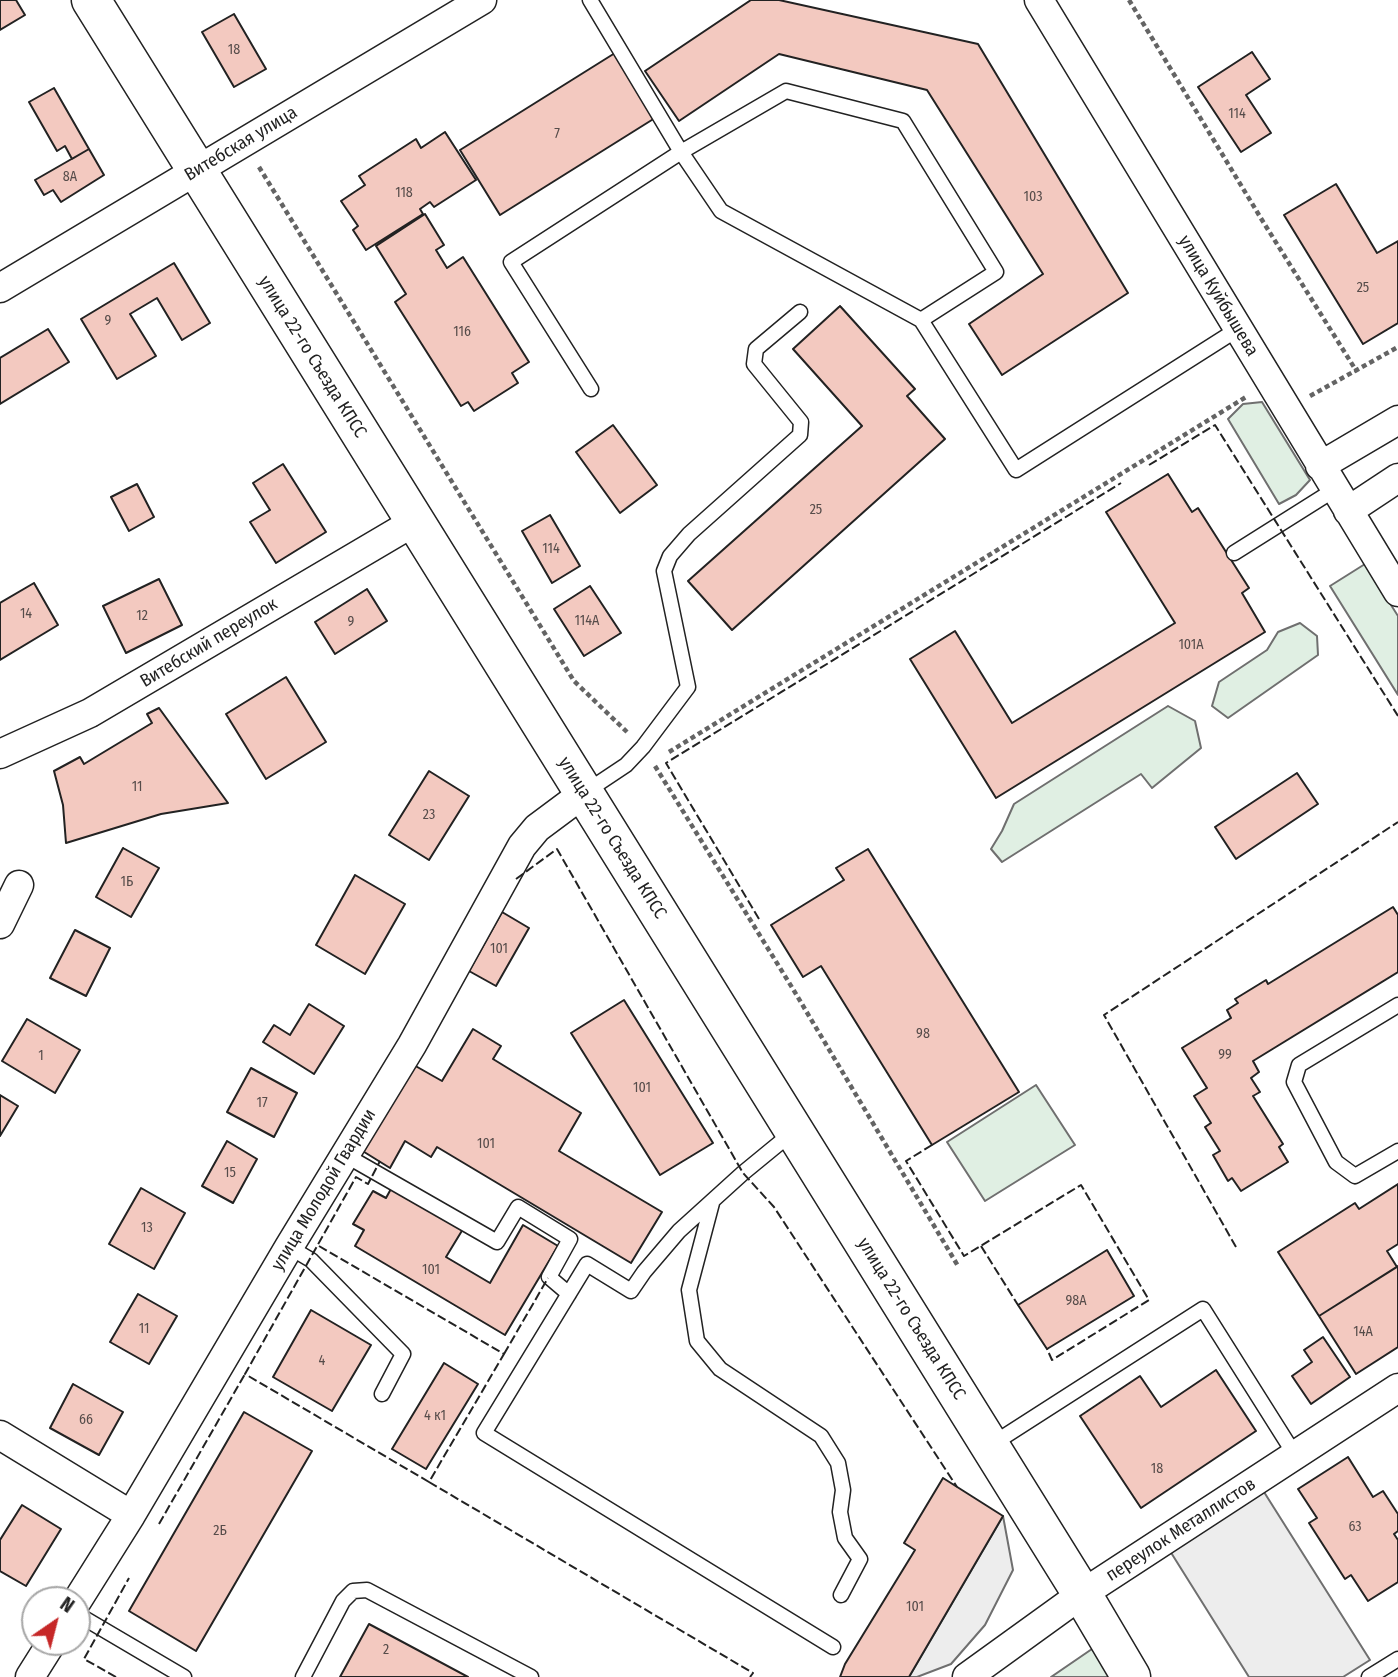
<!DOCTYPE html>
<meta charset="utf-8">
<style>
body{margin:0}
#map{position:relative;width:1398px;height:1677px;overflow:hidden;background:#fff;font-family:"Fira Sans Condensed",sans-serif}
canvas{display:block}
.north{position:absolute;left:21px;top:1586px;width:70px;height:70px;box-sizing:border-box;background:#fff;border:2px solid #a7a7a7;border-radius:50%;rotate:35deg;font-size:19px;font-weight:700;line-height:28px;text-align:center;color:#222}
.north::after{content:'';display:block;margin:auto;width:24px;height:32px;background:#c62828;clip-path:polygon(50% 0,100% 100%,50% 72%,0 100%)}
</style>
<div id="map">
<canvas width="1398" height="1677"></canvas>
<div class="north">N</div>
</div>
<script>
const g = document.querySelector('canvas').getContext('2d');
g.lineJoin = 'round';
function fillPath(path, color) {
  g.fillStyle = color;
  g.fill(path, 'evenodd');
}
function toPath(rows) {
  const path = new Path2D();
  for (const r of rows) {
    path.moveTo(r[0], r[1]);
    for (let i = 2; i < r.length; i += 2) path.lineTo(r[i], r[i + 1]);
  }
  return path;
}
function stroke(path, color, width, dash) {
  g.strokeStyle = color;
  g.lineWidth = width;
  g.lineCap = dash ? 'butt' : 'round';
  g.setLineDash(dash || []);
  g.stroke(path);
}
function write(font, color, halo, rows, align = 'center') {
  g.font = font + ' "Fira Sans Condensed",sans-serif';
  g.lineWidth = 5;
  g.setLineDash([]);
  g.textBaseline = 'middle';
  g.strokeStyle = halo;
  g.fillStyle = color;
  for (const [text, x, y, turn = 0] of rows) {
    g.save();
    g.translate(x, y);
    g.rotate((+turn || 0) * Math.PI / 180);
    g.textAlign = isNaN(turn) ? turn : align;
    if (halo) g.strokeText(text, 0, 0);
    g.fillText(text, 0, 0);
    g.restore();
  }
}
const green = toPath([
 [1262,402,1310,480,1296,495,1279,504,1228,419,1243,404,1262,402],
 [1365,564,1398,616,1398,695,1330,586,1365,564],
 [1300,623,1317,636,1318,655,1228,718,1212,706,1219,682,1267,650,1278,632,1300,623],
 [1168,706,1195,721,1201,748,1152,788,1141,774,1002,862,991,849,1002,831,1014,804,1168,706],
 [1036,1085,1075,1145,985,1201,947,1142,1036,1085],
 [1108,1638,1130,1677,1051,1677,1108,1638]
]);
const parking = toPath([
 [1264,1492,1370,1660,1343,1677,1249,1677,1170,1551,1264,1492],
 [1003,1516,1013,1570,985,1625,951,1664,917,1677,909,1677,1003,1516]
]);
const building = toPath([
 [0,0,16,0,25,15,0,30,0,0],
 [751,0,779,0,978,44,1128,293,1002,375,969,324,1043,274,927,90,779,54,679,121,645,71,751,0],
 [234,14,266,69,234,87,202,32,234,14],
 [1252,52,1270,79,1246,95,1271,133,1241,152,1198,87,1252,52],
 [615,53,655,118,500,215,460,150,615,53],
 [54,88,89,149,72,159,65,146,57,151,29,102,54,88],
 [445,132,476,180,434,207,430,202,420,209,423,214,366,250,353,230,358,226,341,201,365,185,359,176,416,139,421,148,445,132],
 [89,149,104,175,61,202,53,190,44,195,35,180,89,149],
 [1336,184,1377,253,1398,241,1398,323,1363,344,1284,215,1336,184],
 [425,214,444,245,436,250,447,268,463,257,529,362,512,373,518,383,474,411,468,402,461,406,395,302,406,294,376,246,425,214],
 [174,263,210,323,182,340,157,298,130,314,156,356,117,379,81,319,174,263],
 [840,306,915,389,907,396,945,439,732,630,688,581,862,426,793,349,840,306],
 [48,329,69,362,0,404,0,358,48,329],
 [613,425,657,485,620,513,576,452,613,425],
 [283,464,326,532,276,563,250,522,270,510,253,483,283,464],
 [1168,474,1192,512,1198,508,1249,588,1242,593,1265,632,996,798,910,659,955,631,1012,723,1175,623,1106,512,1168,474],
 [137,484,154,517,129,531,111,497,137,484],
 [550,515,580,566,552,583,522,531,550,515],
 [159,579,182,625,126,653,103,606,159,579],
 [34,583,58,625,0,660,0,603,34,583],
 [590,586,621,633,584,656,554,609,590,586],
 [367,589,387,621,335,654,315,622,367,589],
 [286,677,326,742,266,779,226,714,286,677],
 [159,708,228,803,161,814,66,843,63,805,54,771,80,757,84,764,152,723,147,714,159,708],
 [429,771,469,796,429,860,389,835,429,771],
 [1297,773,1318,804,1236,859,1215,827,1297,773],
 [123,848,159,868,131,917,96,897,123,848],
 [868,849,1019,1092,932,1145,821,966,803,977,771,925,844,880,836,868,868,849],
 [355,875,405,904,365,974,316,945,355,875],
 [1393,907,1398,915,1398,972,1253,1061,1259,1072,1251,1078,1260,1092,1253,1096,1283,1144,1279,1147,1288,1162,1241,1191,1232,1178,1228,1181,1213,1155,1220,1151,1205,1127,1211,1123,1194,1096,1207,1088,1182,1048,1231,1018,1227,1010,1238,1003,1235,999,1266,980,1268,984,1393,907],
 [502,912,529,928,496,986,469,971,502,912],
 [75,930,110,948,86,996,50,978,75,930],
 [624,1000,713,1143,660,1175,571,1033,624,1000],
 [309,1004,344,1026,314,1074,263,1042,274,1025,290,1035,309,1004],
 [27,1019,80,1050,55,1093,2,1061,27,1019],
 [473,1029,501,1046,493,1059,581,1113,559,1151,662,1212,631,1263,437,1147,431,1157,405,1141,390,1168,361,1150,412,1064,442,1081,473,1029],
 [251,1068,297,1093,274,1137,227,1112,251,1068],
 [0,1095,18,1106,0,1136,0,1095],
 [227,1141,257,1159,233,1203,202,1186,227,1141],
 [1398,1184,1398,1244,1387,1251,1397,1267,1319,1316,1278,1252,1355,1203,1359,1209,1398,1184],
 [392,1187,463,1229,446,1257,490,1283,523,1225,558,1246,505,1335,355,1246,364,1230,353,1224,373,1191,386,1198,392,1187],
 [141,1188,185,1213,154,1269,109,1244,141,1188],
 [1107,1250,1134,1296,1047,1349,1018,1305,1107,1250],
 [1398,1266,1398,1347,1356,1374,1319,1316,1398,1266],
 [138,1294,177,1316,149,1364,110,1342,138,1294],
 [311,1310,371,1345,332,1411,273,1377,311,1310],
 [1323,1337,1350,1377,1311,1404,1292,1376,1312,1362,1304,1350,1323,1337],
 [444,1363,478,1384,426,1469,392,1449,444,1363],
 [1216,1370,1256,1431,1141,1508,1080,1416,1140,1376,1161,1407,1216,1370],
 [73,1384,123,1412,99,1455,50,1428,73,1384],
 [244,1412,312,1451,196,1651,129,1611,244,1412],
 [1348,1457,1373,1497,1383,1491,1398,1514,1398,1531,1394,1534,1398,1540,1398,1582,1368,1601,1351,1575,1345,1579,1309,1523,1317,1518,1298,1489,1348,1457],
 [943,1478,1003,1516,909,1677,840,1677,845,1664,915,1550,904,1543,943,1478],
 [22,1505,61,1529,26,1586,0,1571,0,1540,22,1505],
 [369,1624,468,1677,340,1677,369,1624]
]);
const path = toPath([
 [1129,0,1262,220,1357,372],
 [259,167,574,681,627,732],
 [1310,396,1398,347],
 [669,752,1246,397],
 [655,766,793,989,958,1266]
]);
const service = toPath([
 [590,0,681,152,721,211,921,320,1016,470,1238,329],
 [591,389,511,262,681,152,786,91,903,121,996,272,921,320],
 [1234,553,1334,490],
 [584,793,626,765,643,747,688,687,664,571,670,556,689,534,800,435,801,422,754,364,756,349,800,312],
 [1398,1005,1299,1065,1294,1082,1336,1162,1355,1176,1398,1151],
 [793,1132,743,1173,679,1231,644,1272,631,1291,587,1264,484,1433,833,1647],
 [345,1155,497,1242,518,1207,570,1239,549,1277,569,1294],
 [712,1203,689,1290,697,1341,720,1369,821,1436,838,1463,843,1490,840,1512,845,1538,860,1559,841,1595],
 [289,1247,311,1260,403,1354,382,1394],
 [991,1445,1203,1309,1295,1455],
 [77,1614,184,1677],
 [303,1677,343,1601,353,1591,367,1590,531,1677],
 [1369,1677,1398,1659]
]);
const minor = toPath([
 [1039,0,1398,592],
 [0,288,482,0],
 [1320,466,1398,420],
 [1348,511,1398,478],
 [0,754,90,713,414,522],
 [0,924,19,885],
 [0,1435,131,1515],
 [77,1601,131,1515,289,1247,412,1045,522,846,537,828,584,793],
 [30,1677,52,1642],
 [967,1677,1082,1594,1398,1388]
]);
const primary = toPath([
 [91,0,1082,1594,1131,1677]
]);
const fence = toPath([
 [1149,465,1215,425,1398,716],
 [516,879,557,849,743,1173,774,1207,957,1487],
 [759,919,666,763,1121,483],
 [932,1145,906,1161,964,1256,1081,1185,1149,1300,1052,1360,1047,1349],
 [319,1246,504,1354,429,1482,245,1374,356,1177,368,1184,380,1161],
 [981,1246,1018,1305],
 [1236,1247,1104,1015,1398,822],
 [504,1354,548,1278],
 [429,1482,753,1673,750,1677],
 [159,1524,245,1374],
 [116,1677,84,1659,129,1578]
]);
const numberNames = [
 ["18",234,50],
 ["114",1237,114],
 ["7",557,134],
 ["8А",70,177],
 ["118",404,193],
 ["103",1033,197],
 ["25",1363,288],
 ["9",108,321],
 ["116",462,332],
 ["25",816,510],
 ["114",551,549],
 ["14",26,614],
 ["12",142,616],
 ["114А",587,621],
 ["9",351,622],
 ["101А",1191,645],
 ["11",137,787],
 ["23",429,815],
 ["1Б",127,882],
 ["101",499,949],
 ["98",923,1034],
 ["99",1225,1055],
 ["1",41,1056],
 ["101",642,1088],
 ["17",262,1103],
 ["101",486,1144],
 ["15",230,1173],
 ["13",147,1228],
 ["101",431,1270],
 ["98А",1076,1301],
 ["11",144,1329],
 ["14А",1363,1332],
 ["4",322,1361],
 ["4 к1",435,1416],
 ["66",86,1420],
 ["18",1157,1469],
 ["63",1355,1527],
 ["2Б",220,1531],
 ["101",915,1607],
 ["2",386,1650]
];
const streetNames = [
 ["Витебская улица",241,144,-31],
 ["улица Куйбышева",1218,296,59],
 ["улица 22-го Съезда КПСС",312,357,58],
 ["Витебский переулок",209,643,-31],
 ["улица 22-го Съезда КПСС",612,838,58],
 ["улица Молодой Гвардии",324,1190,-59],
 ["улица 22-го Съезда КПСС",911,1319,58],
 ["переулок Металлистов",1181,1530,-33]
];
fillPath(green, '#e0efe3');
stroke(green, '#6f6f6f', 2);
fillPath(parking, '#ededed');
stroke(parking, '#6f6f6f', 2);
fillPath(building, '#f3c9c0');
stroke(building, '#222', 2);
stroke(service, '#222', 17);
stroke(minor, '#222', 31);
stroke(primary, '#222', 41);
stroke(path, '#646464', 4.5, [5, 3.5]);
stroke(service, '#fff', 14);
stroke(minor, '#fff', 28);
stroke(primary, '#fff', 38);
stroke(fence, '#222', 2, [9, 3.5]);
write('14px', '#564c4a', null, numberNames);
write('18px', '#222', '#fff', streetNames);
</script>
